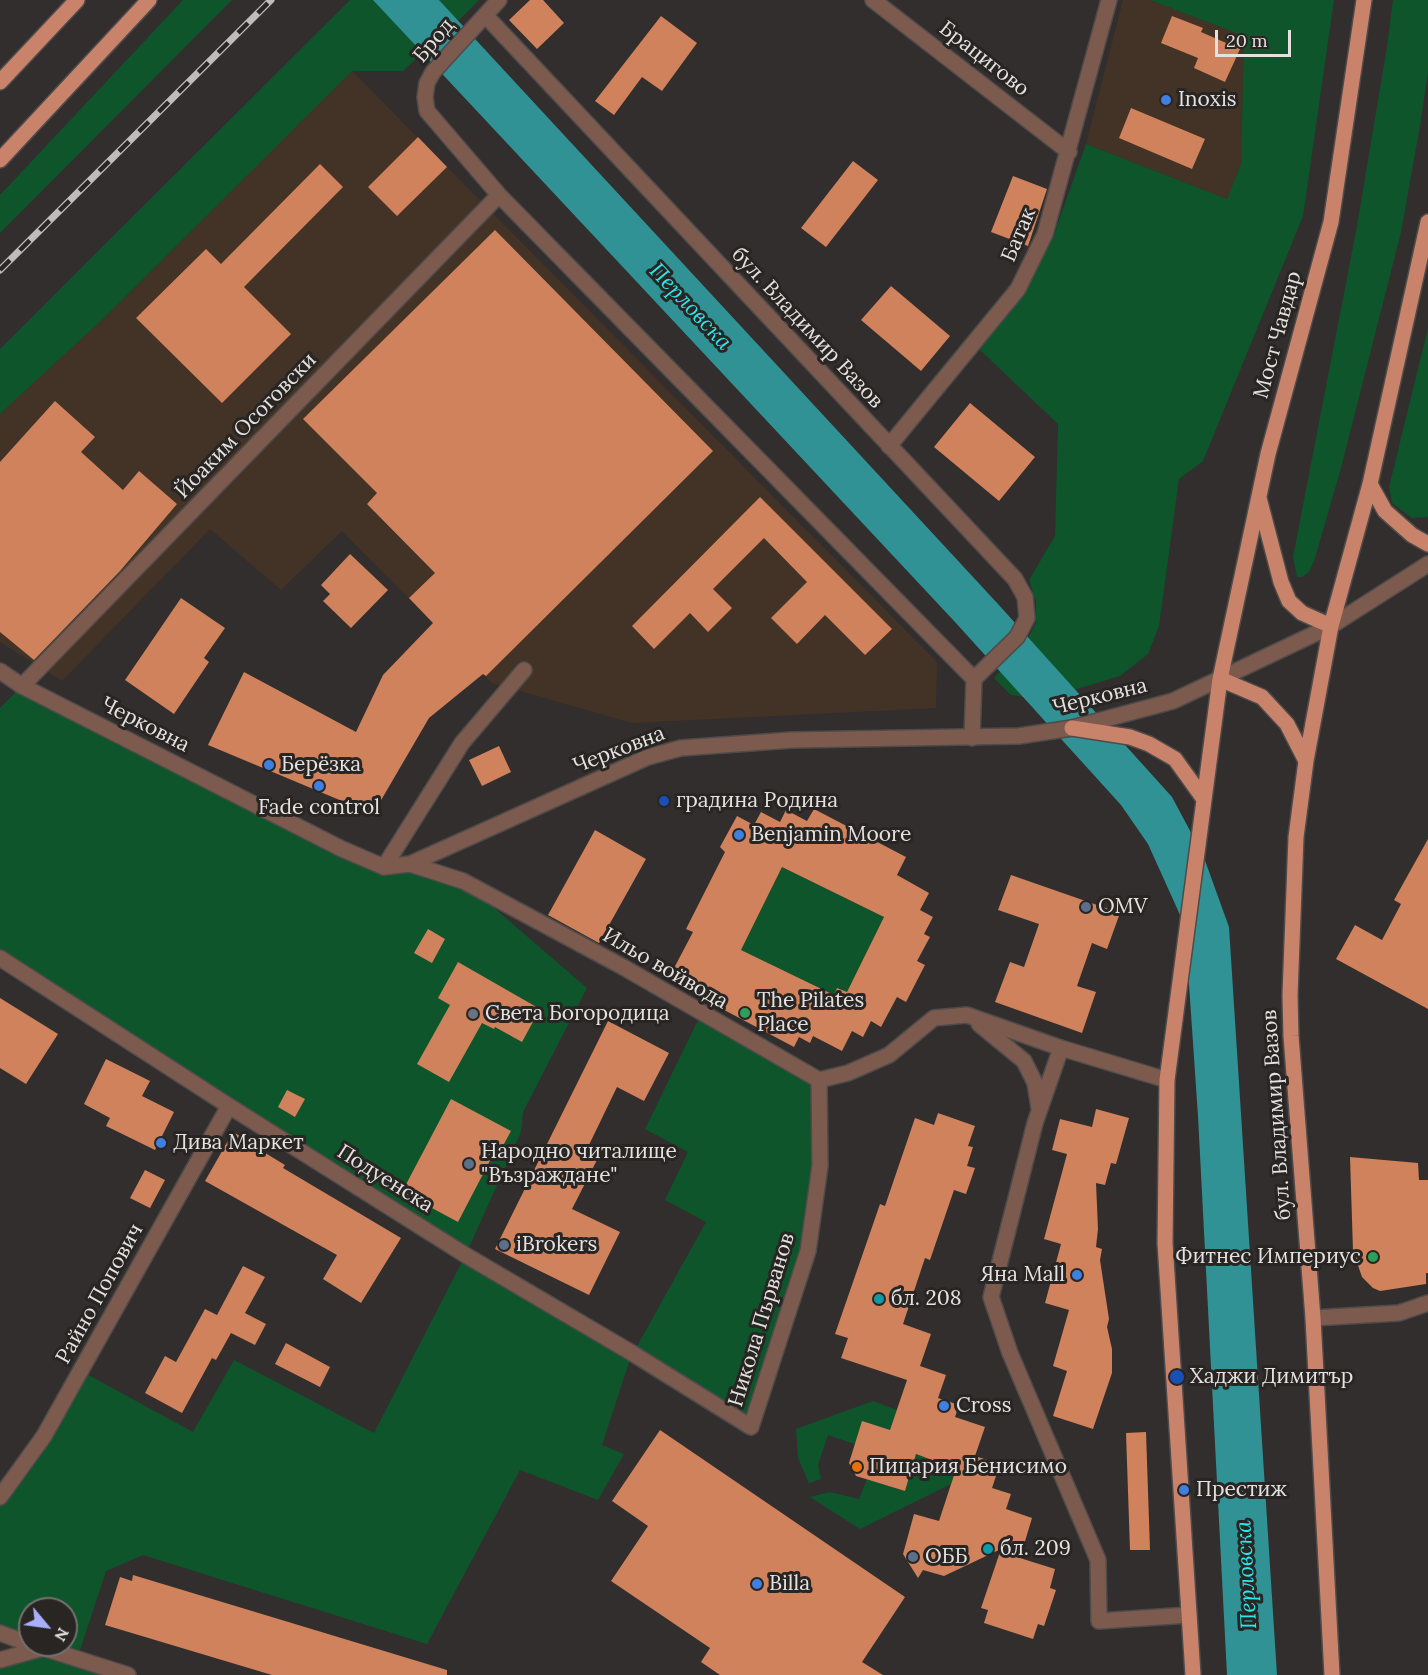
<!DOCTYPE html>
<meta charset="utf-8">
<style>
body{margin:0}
#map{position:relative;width:1428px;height:1675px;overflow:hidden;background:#322e2d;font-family:Lora,serif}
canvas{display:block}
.north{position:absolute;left:18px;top:1597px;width:60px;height:60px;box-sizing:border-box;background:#282523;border:2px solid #73716f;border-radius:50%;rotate:119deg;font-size:16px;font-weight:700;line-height:24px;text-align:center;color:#e4e2e1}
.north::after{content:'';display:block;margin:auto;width:21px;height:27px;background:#a8b0fc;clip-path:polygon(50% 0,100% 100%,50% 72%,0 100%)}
.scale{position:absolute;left:1215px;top:30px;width:76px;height:27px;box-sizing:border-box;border:3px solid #e4e2e1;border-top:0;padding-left:8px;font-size:18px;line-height:21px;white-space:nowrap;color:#e4e2e1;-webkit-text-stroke:4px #282523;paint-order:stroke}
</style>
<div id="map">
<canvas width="1428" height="1675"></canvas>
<div class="north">N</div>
<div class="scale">20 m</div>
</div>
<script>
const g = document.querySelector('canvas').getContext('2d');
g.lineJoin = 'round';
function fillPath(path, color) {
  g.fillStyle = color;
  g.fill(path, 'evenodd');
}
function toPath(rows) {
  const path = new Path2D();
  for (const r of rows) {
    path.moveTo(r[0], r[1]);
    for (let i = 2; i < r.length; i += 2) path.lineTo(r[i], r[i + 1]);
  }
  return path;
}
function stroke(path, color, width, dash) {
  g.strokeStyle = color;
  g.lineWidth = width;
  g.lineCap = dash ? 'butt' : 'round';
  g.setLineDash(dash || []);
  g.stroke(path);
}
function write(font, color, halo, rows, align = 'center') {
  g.font = font + ' Lora,serif';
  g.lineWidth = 6;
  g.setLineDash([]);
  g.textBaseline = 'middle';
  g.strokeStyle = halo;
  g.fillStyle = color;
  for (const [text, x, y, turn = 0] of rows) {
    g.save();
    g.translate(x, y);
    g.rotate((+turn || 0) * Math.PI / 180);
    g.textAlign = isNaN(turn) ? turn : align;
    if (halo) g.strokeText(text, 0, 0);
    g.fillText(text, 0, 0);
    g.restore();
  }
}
const industrial = toPath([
 [1123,0,1150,0,1244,36,1241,164,1227,199,1086,144],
 [352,71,937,662,936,708,632,723,492,683,342,531,281,590,210,529,62,681,0,642,0,414,104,318]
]);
const green = toPath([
 [183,0,232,0,0,233,0,195],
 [350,0,375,0,422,53,403,71,352,71,104,318,0,414,0,349],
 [439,0,479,0,458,21],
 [1150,0,1334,0,1303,216,1203,461,1179,479,1159,626,1148,654,1120,676,1070,691,1032,698,1011,695,994,678,1021,651,1036,623,1036,602,1029,580,1055,536,1058,424,979,349,1022,297,1052,240,1086,144,1227,199,1241,164,1244,36],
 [1393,0,1428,0,1428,72,1420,126,1401,232,1341,468,1315,558,1309,572,1302,577,1297,577,1293,557,1357,226,1387,47],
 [1428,328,1428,517,1412,518,1392,503,1389,487],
 [22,686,342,849,463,881,587,988,523,1112,521,1132,466,1254,635,1350,706,1222,665,1200,688,1152,645,1129,701,1014,819,1080,808,1251,751,1427,632,1353,602,1445,624,1454,598,1500,520,1470,427,1644,143,1555,106,1571,77,1659,128,1675,0,1675,0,1660,34,1645,66,1645,66,1609,30,1609,30,1644,0,1633,0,1497,81,1371,193,1432,234,1360,374,1433,466,1254,0,958,0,708],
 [782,867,884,917,847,992,838,988,834,995,741,950],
 [873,1401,897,1410,890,1430,855,1444,828,1435,818,1465,821,1479,809,1483,798,1458,796,1429],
 [916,1454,956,1469,951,1484,860,1529,810,1497,830,1492,859,1499,867,1479,905,1491]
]);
const water = toPath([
 [373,0,439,0,998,604,1172,797,1203,855,1229,927,1277,1675,1227,1675,1198,1116,1185,926,1148,844,1121,805,955,622]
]);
const building = toPath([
 [530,0,543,0,564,23,537,49,509,20],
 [661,16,697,43,662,91,642,77,614,115,595,101],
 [1172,16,1203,28,1201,32,1240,49,1225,82,1194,68,1198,58,1161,43],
 [1131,108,1205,139,1192,169,1119,138],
 [418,137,447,167,397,216,368,187],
 [853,161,878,180,826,247,801,228],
 [320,164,343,187,244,287,291,334,222,403,136,318,206,249,221,264],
 [1013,176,1047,189,1028,246,991,232],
 [495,230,713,451,486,676,483,674,429,718,373,814,208,745,244,672,356,732,383,675,433,623,409,598,435,573,367,504,377,493,303,419],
 [891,286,950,336,921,371,861,320],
 [55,401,95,437,81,452,123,490,139,471,177,504,120,571,34,660,0,632,0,462],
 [970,403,1035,457,999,501,934,447],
 [760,497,892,629,865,655,825,615,797,644,771,618,807,582,764,538,713,589,732,608,708,632,690,613,654,649,632,626],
 [350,554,388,590,351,628,323,601,330,594,321,585],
 [181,598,225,628,204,658,209,662,174,714,125,680],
 [499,746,511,772,482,786,469,760],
 [814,809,906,857,897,875,929,893,920,910,933,917,924,934,930,937,917,961,925,965,906,1002,897,997,881,1027,871,1021,863,1037,852,1031,842,1051,813,1036,810,1043,799,1037,794,1047,679,986,683,980,673,970,693,932,686,929,725,852,720,847,737,816,754,825,761,812,780,822,786,810,807,821],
 [782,867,884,917,847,992,837,988,834,995,741,950],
 [595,830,646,859,599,943,548,915],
 [1428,839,1428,1009,1336,959,1355,925,1382,940,1401,904,1394,900],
 [1011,875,1120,913,1107,949,1092,943,1077,986,1096,992,1082,1033,995,1002,1010,962,1024,967,1039,924,998,910],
 [428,929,445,939,432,963,414,953],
 [458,962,540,1009,522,1042,495,1027,494,1029,482,1023,449,1082,417,1064,450,1005,438,998],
 [0,998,58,1034,26,1084,0,1068],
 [608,1021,669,1053,644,1101,617,1087,588,1147,600,1154,572,1209,620,1232,589,1295,495,1249],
 [106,1059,150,1081,142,1096,174,1112,155,1150,106,1126,110,1118,84,1104],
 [287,1090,305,1099,295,1117,278,1107],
 [451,1099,511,1131,498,1155,494,1153,458,1222,402,1192],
 [1096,1109,1129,1118,1116,1164,1111,1163,1105,1185,1096,1183,1098,1229,1096,1247,1102,1249,1100,1260,1109,1319,1107,1327,1112,1349,1112,1373,1093,1429,1053,1416,1067,1371,1053,1366,1069,1310,1045,1303,1061,1244,1044,1239,1067,1154,1052,1150,1060,1119,1092,1127],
 [938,1113,975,1126,968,1146,973,1147,967,1166,975,1168,966,1194,954,1190,930,1260,925,1258,903,1324,931,1334,920,1366,946,1375,938,1398,959,1405,955,1417,985,1427,975,1456,1000,1464,992,1488,1011,1494,1006,1509,1032,1518,1020,1558,1055,1569,1050,1588,1056,1590,1044,1626,1038,1624,1033,1639,984,1623,988,1610,981,1608,1001,1549,944,1576,923,1570,918,1578,903,1554,914,1514,939,1521,956,1469,916,1454,905,1491,856,1476,849,1463,862,1421,890,1430,907,1380,841,1358,848,1338,835,1334,880,1204,885,1206,915,1118,934,1125],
 [233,1132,263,1149,262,1151,285,1165,283,1168,401,1238,361,1303,323,1279,337,1255,205,1181],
 [1350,1157,1418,1163,1419,1180,1428,1180,1428,1273,1426,1273,1426,1284,1380,1291,1373,1288,1362,1277,1353,1251],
 [145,1170,165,1180,150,1208,130,1198],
 [243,1266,265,1277,245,1313,266,1324,255,1345,231,1333,216,1360,212,1358,182,1413,145,1393,165,1356,176,1362,205,1309,217,1315],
 [286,1343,330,1367,320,1387,275,1364],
 [660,1430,905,1597,862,1662,883,1675,720,1675,701,1662,710,1648,611,1581,648,1526,612,1501],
 [1146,1432,1150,1550,1130,1550,1126,1433],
 [133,1575,447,1670,447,1675,272,1675,105,1625,120,1577,132,1581]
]);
const minor = toPath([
 [499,0,433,72,427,83,425,97,427,111,499,195,974,679],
 [873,0,1069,152],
 [485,15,1015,579,1025,597,1027,618,1017,637,974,679,972,738],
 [889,446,1018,289,1045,234,1109,0],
 [1331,626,1428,564],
 [22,686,499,195],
 [410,864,463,881,623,967,819,1080,848,1073,889,1055,934,1018,967,1015,1061,1048,1167,1080],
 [384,867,462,743,524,670],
 [0,958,229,1106,467,1256,632,1353,751,1427,808,1251,820,1166,819,1080],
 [979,1024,1024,1061,1035,1083,1039,1108],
 [1061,1048,1035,1123,991,1297,1010,1353,1098,1560,1099,1621,1189,1615],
 [1313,1318,1399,1313,1428,1303],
 [0,1497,44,1436,229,1106],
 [0,1633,30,1644],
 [34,1645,128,1675],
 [0,1660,43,1648]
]);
const tertiary = toPath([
 [0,671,22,686,342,849,384,867,410,864,648,757,681,748,792,740,1019,736,1072,728,1173,701,1331,626]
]);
const primary = toPath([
 [0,82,77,0],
 [0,160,149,0],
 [1370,484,1385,511,1412,535,1428,544],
 [1259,498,1281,582,1289,601,1302,613,1331,626],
 [1220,679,1262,697,1287,724,1306,761],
 [1072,728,1130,737,1149,744,1175,759,1203,798],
 [1193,1675,1165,1243,1167,1080,1220,679,1268,454,1331,222,1364,0],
 [1332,1675,1313,1318,1291,1036,1290,995,1296,837,1306,761,1331,626,1370,484,1428,222]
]);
const rail = toPath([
 [0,270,271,0]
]);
const markers = [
 [1166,100,6,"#3f7fe0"],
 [269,765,6,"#3f7fe0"],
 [319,786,6,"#3f7fe0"],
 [664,801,6,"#1a4fb4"],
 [739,835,6,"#3f7fe0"],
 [1086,907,6,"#5c6f8a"],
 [745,1013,6,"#2e9e5b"],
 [473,1014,6,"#6b7280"],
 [161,1143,6,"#3f7fe0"],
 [469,1164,6,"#5c6f8a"],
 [504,1245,6,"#5c6f8a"],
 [1373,1257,6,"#2e9e5b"],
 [1077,1275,6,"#3f7fe0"],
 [879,1299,6,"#0f9aa8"],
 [1177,1377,8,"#1a4fb4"],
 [944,1406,6,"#3f7fe0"],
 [857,1467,6,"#e8710a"],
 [1184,1490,6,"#3f7fe0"],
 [988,1549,6,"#0f9aa8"],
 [913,1557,6,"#5c6f8a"],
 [757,1584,6,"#3f7fe0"]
];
const streetNames = [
 ["Брод",434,41,-50],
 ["Брацигово",984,59,38],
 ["Батак",1019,235,-67],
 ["бул. Владимир Вазов",807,328,47],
 ["Мост Чавдар",1278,335,-75],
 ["Йоаким Осоговски",246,426,-46],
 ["Черковна",1100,697,-14],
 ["Черковна",145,725,27],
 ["Черковна",619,750,-21],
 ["Ильо войвода",665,969,30],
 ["бул. Владимир Вазов",1277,1115,-94],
 ["Подуенска",385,1179,32],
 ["Райно Попович",100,1294,-61],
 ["Никола Първанов",762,1320,-73]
];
const poiNames = [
 ["Inoxis",1178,100],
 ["Берёзка",281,765],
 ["градина Родина",676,801],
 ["Fade control",319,808,"center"],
 ["Benjamin Moore",751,835],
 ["OMV",1098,907],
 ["The Pilates",757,1001],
 ["Place",757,1025],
 ["Света Богородица",485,1014],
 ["Дива Маркет",173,1143],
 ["Народно читалище",481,1152],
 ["\"Възраждане\"",481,1176],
 ["iBrokers",516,1245],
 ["Фитнес Империус",1361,1257,"right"],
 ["Яна Mall",1065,1275,"right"],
 ["бл. 208",891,1299],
 ["Хаджи Димитър",1190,1377],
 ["Cross",956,1406],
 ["Пицария Бенисимо",869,1467],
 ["Престиж",1196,1490],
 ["бл. 209",1000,1549],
 ["ОББ",925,1557],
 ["Billa",769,1584]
];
const waterNames = [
 ["Перловска",690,307,47],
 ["Перловска",1247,1575,-93]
];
fillPath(industrial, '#433327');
fillPath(green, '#0e552b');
fillPath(water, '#309294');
fillPath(building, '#cf825b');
stroke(minor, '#4e4b4a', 18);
stroke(tertiary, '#4e4b4a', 18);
stroke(primary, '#4e4b4a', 18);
stroke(minor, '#7d5a4e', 15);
stroke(tertiary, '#7d5a4e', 15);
stroke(primary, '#c9836b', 15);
stroke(rail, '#bfbcbb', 7);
stroke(rail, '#282523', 4.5, [14]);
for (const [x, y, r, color] of markers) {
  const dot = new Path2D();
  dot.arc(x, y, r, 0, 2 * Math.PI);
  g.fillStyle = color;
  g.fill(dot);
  stroke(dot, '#282523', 2);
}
write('21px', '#e4e2e1', '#282523', streetNames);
write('21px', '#e4e2e1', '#282523', poiNames, 'left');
write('italic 22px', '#26eaee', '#282523', waterNames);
</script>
